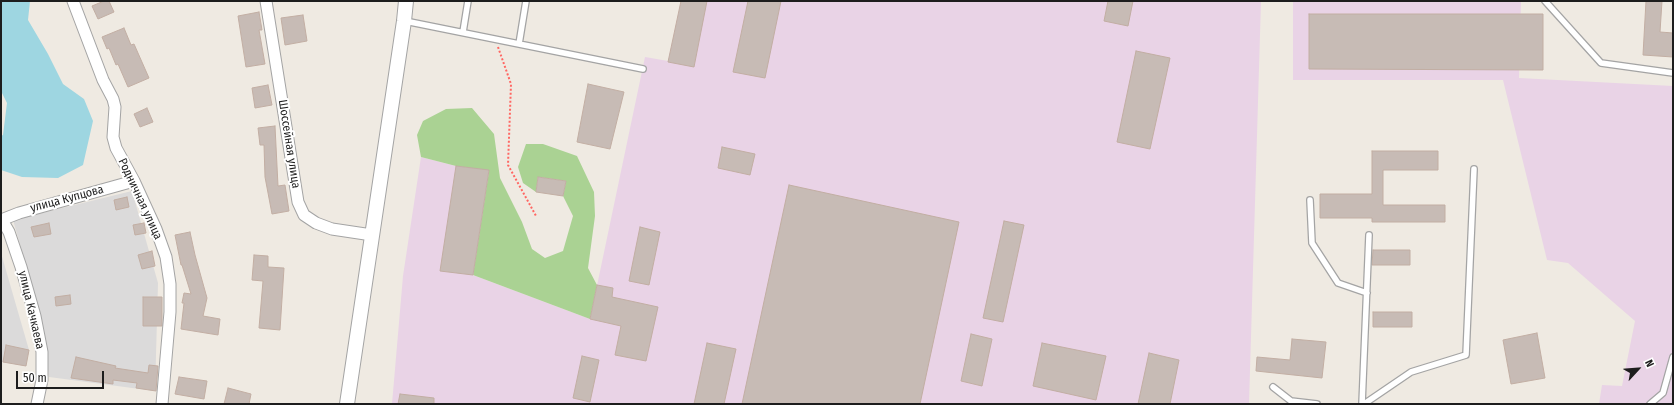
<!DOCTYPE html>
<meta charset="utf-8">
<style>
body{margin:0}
#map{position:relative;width:1674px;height:405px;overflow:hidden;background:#efeae2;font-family:"Fira Sans Condensed",sans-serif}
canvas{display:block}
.frame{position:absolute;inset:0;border:2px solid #1d1d1d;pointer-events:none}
.north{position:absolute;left:1618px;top:349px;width:40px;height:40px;-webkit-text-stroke:3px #fff;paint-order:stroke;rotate:64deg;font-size:11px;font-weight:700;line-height:16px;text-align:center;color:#1d1d1d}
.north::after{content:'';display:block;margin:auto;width:14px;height:18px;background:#1d1d1d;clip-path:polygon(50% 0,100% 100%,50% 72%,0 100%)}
.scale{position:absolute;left:16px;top:371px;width:88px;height:18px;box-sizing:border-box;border:2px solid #1d1d1d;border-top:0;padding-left:5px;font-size:12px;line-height:14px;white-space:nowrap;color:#1d1d1d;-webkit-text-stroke:3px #fff;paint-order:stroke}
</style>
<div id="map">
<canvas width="1674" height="405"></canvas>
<div class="frame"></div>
<div class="north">N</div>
<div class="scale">50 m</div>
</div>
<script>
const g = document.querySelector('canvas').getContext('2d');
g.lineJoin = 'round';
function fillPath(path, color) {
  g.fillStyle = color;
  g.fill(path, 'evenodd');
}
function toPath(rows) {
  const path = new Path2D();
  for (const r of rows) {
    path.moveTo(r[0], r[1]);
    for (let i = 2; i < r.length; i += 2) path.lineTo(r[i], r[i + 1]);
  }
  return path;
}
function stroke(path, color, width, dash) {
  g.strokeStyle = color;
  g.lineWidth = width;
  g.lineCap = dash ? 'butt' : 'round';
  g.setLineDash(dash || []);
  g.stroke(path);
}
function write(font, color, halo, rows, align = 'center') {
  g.font = font + ' "Fira Sans Condensed",sans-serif';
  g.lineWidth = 4;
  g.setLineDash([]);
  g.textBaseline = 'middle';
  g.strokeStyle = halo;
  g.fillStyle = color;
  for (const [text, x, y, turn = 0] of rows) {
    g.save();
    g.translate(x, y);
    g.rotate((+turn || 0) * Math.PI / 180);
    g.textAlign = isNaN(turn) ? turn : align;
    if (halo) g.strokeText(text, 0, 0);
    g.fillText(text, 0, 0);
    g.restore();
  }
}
const residential = toPath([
 [132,191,158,283,155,391,49,377,42,321,13,220],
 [1,253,29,350,26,366,1,362]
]);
const industrial = toPath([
 [681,1,1261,1,1249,404,392,404,403,276,421,157,456,166,489,170,473,275,590,319,645,57,668,61],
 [1293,1,1521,1,1519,78,1673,86,1673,404,1599,404,1602,385,1622,386,1635,321,1568,263,1547,260,1503,80,1293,80]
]);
const forest = toPath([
 [472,108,494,134,500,178,522,222,532,249,545,258,563,251,573,216,563,196,566,181,538,177,536,192,523,183,518,167,526,144,543,144,577,156,594,192,595,216,588,268,597,285,590,319,473,275,489,171,456,166,421,157,417,135,423,121,446,109]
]);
const water = toPath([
 [1,1,30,1,28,20,48,54,63,84,84,99,93,121,83,165,58,178,22,177,1,170,1,136,3,135,7,103,1,91]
]);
const building = toPath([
 [104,1,109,1,114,12,98,19,92,6,104,1],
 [681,1,707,1,694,67,668,62,681,1],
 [748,1,781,1,765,78,733,72,748,1],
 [1108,1,1133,1,1128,26,1104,21,1108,1],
 [1646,1,1662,1,1660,32,1673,33,1673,57,1643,55,1646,1],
 [259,12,262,30,259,30,265,64,246,67,238,16,259,12],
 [1309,14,1543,14,1543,70,1309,69,1309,14],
 [303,15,307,41,285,45,281,18,303,15],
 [124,28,131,45,134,44,149,78,128,87,118,64,116,65,109,48,107,49,102,37,124,28],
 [1136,51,1170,58,1150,149,1117,142,1136,51],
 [588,84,624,92,610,149,577,142,588,84],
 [268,85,272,105,255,108,252,88,268,85],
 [147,108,153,122,140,127,134,114,147,108],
 [275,126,278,186,285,185,289,211,272,214,265,177,264,145,260,145,258,128,275,126],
 [722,147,755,154,750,175,718,168,722,147],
 [1372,151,1438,151,1438,170,1383,170,1383,205,1445,205,1445,222,1372,222,1372,218,1320,218,1320,194,1372,194,1372,151],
 [456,166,489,170,473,275,440,271,456,166],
 [538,177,566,181,563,196,536,192,538,177],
 [789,185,959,222,920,404,742,404,789,185],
 [127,197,129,207,116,210,114,200,127,197],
 [1004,221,1024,225,1003,322,983,318,1004,221],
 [49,223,51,234,34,237,31,227,49,223],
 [144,223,146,233,135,235,133,225,144,223],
 [640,227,660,232,649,285,629,281,640,227],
 [190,232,195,255,207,298,203,316,220,319,218,335,181,329,184,303,182,303,184,293,191,294,182,265,181,265,175,235,190,232],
 [1373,250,1410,250,1410,265,1372,265,1373,250],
 [152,251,155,266,142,269,138,255,152,251],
 [254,255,268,256,268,267,284,268,280,330,259,328,263,281,252,280,254,255],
 [597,285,613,288,612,297,658,307,646,361,615,355,621,326,590,319,597,285],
 [70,295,71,304,56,306,55,297,70,295],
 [143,297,162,297,162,326,143,326,143,297],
 [1373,312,1412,312,1412,327,1373,327,1373,312],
 [1537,333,1545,378,1511,384,1503,340,1537,333],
 [971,334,992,339,982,386,961,381,971,334],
 [1292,339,1326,342,1322,378,1256,371,1257,357,1290,360,1292,339],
 [707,343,736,349,724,404,694,404,707,343],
 [1042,343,1106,356,1096,400,1033,386,1042,343],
 [6,345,29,350,26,366,3,362,6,345],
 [1149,353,1179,360,1170,404,1138,404,1149,353],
 [582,356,599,360,590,402,573,398,582,356],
 [76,357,116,366,115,368,148,373,149,365,158,366,156,391,136,388,137,383,113,380,113,384,71,378,76,357],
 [179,377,207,381,204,399,175,394,179,377],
 [228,388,251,394,249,404,224,404,228,388],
 [400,394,434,398,434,404,398,404,400,394]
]);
const path = toPath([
 [498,47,511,84,508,165,536,216]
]);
const service = toPath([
 [1545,1,1601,63,1673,73],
 [405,21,643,69],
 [463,32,468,1],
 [519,44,526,1],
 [1310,200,1312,243,1338,283,1367,293],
 [1273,387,1291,401,1317,404],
 [1362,404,1369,235],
 [1364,404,1411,372,1466,355,1474,169],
 [1650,404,1663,393,1673,357]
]);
const minor = toPath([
 [73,1,103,80,113,99,115,107,113,137,116,148,134,181,156,229,166,257,170,284,170,312,162,404],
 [266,1,298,202,304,215,316,223,332,229,372,235],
 [1,220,19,213,134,181],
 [2,220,9,232,21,267,35,316,42,352,42,380,37,404]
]);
const tertiary = toPath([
 [347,404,404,21,406,1]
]);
const streetNames = [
 ["Шоссейная улица",289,144,81],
 ["улица Купцова",67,199,-15],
 ["Родничная улица",140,199,65],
 ["улица Качкаева",31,310,77]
];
fillPath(residential, '#dbdada');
fillPath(industrial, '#e9d3e6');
fillPath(forest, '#aad293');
fillPath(water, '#9ed6e1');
fillPath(building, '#c7bbb5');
stroke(building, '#c2aea3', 1);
stroke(service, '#a4a4a4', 8);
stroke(minor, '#a4a4a4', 13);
stroke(tertiary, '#a4a4a4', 16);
stroke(path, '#ff6763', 2, [2, 2]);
stroke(service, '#fff', 5.5);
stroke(minor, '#fff', 11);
stroke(tertiary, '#fff', 14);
write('12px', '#1d1d1d', '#fff', streetNames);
</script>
